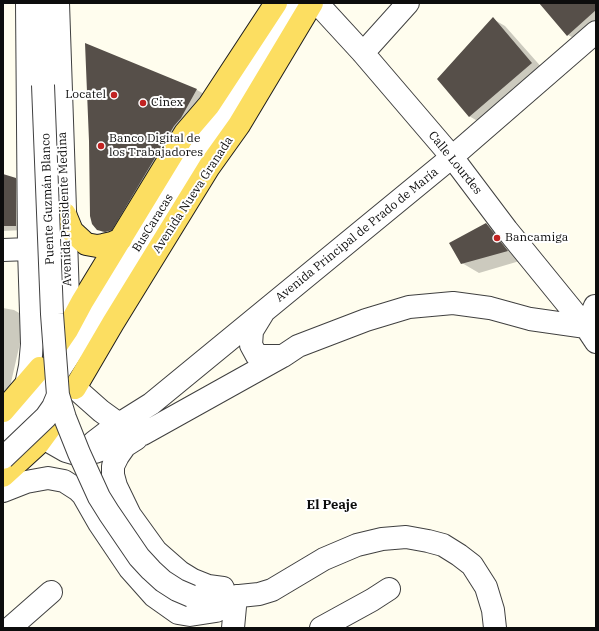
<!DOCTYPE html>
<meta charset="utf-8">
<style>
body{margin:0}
#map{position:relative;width:599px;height:631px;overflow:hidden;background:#fffdee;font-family:"IBM Plex Serif",serif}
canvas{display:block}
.frame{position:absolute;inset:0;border:4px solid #0d0d0d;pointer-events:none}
</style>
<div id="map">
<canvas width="599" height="631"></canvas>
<div class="frame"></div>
</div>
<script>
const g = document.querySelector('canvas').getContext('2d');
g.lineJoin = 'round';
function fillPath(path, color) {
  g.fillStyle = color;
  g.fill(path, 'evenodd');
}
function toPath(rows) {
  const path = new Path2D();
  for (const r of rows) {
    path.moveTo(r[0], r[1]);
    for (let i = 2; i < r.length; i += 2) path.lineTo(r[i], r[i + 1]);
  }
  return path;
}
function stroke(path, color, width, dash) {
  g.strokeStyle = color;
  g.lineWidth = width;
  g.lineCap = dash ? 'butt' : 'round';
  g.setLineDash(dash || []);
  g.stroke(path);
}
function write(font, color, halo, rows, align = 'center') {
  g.font = font + ' "IBM Plex Serif",serif';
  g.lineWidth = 4;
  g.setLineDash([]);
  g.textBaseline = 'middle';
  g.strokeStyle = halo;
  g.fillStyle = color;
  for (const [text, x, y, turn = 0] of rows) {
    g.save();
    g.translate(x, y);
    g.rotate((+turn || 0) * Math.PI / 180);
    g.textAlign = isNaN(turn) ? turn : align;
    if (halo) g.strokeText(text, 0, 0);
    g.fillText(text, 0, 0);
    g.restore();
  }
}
const shadow = toPath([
 [540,3,596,3,596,27,579,41,568,35],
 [493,19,505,26,544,70,481,123,469,116],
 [86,44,197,90,206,95,121,234,107,235,98,229,90,141],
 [3,177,16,179,25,185,25,230,3,231],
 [486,224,503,233,523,260,479,273,462,263],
 [3,308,14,310,26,317,4,413]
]);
const building = toPath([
 [539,3,596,3,596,10,567,36],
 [493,17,532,63,469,117,437,79],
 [85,43,197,89,181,118,174,126,112,230,105,232,97,230,92,224,90,216,89,141],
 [3,174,16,178,16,226,3,226],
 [486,223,508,251,461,264,449,243]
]);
const minor = toPath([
 [27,3,29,249,32,344,30,366,26,385,27,394,33,417,45,436,52,443,66,451,83,456],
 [43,3,43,85],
 [58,3,68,298,66,336],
 [317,3,363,53,452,157,507,230,586,327,595,306,596,308],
 [363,53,408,3],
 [3,250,29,249],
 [263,313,252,331,251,345,257,356,283,356],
 [75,388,101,411,119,424],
 [3,435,47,389,97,313,169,196,232,102,292,3],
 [136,439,125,446,118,456,113,466,113,475,116,486,130,515,156,551,180,572,193,580,208,586,223,588],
 [88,448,94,442,111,429,151,404,452,157,596,32],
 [95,452,143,434,283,356,298,346,366,320,409,307,453,303,490,308,530,319,586,327,596,342],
 [3,491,26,482,48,478,64,481,78,490,83,495,99,523,130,569,154,596,178,613,190,615,216,611,231,602],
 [191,596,204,598,220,598,259,594,272,590,324,559,357,545,382,539,406,537,428,541,443,545,459,555,472,565,486,587,493,610,495,628],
 [10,628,51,592],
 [233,628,236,596],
 [321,628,372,600,389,589]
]);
const major = toPath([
 [65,214,72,231,86,244,97,246,103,245,112,243,121,239],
 [54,349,67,330,82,302,185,133,209,105,276,3],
 [75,388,113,323,209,167,239,125,312,3],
 [3,411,40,368],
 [3,476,38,444,60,414]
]);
const minorBridge = toPath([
 [43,85,52,314,58,395,65,418,79,453,99,497,109,513,139,557,151,570,163,581,177,590,191,596],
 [3,458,46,417,53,407,58,395]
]);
const markers = [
 [114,95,4,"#c12322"],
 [143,103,4,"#c12322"],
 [101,146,4,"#c12322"],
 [497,238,4,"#c12322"]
];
const poiNames = [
 ["Locatel",106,95,"right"],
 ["Cinex",151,103],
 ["Banco Digital de",109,139],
 ["los Trabajadores",109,153],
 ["Bancamiga",505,238]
];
const streetNames = [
 ["Calle Lourdes",455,163,51],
 ["Avenida Nueva Granada",193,195,-57],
 ["Puente Guzmán Blanco",48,199,-92],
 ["Avenida Presidente Medina",65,209,-92],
 ["BusCaracas",153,223,-58],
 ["Avenida Principal de Prado de María",357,235,-39]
];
const neighbourhoodNames = [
 ["El Peaje",332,505]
];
fillPath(shadow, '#0003');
fillPath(building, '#564f49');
stroke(minor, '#404040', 24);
stroke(major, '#1e1e1e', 24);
stroke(minor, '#fff', 22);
stroke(major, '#fcde61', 22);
stroke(minorBridge, '#404040', 24, []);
stroke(minorBridge, '#fff', 22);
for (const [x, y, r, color] of markers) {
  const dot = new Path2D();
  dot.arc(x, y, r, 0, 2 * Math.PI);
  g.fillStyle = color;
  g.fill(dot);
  stroke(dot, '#fff', 1.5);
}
write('12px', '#0d0d0d', '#fff', poiNames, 'left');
write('12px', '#0d0d0d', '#fff', streetNames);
write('bold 13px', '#0d0d0d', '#fff', neighbourhoodNames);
</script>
